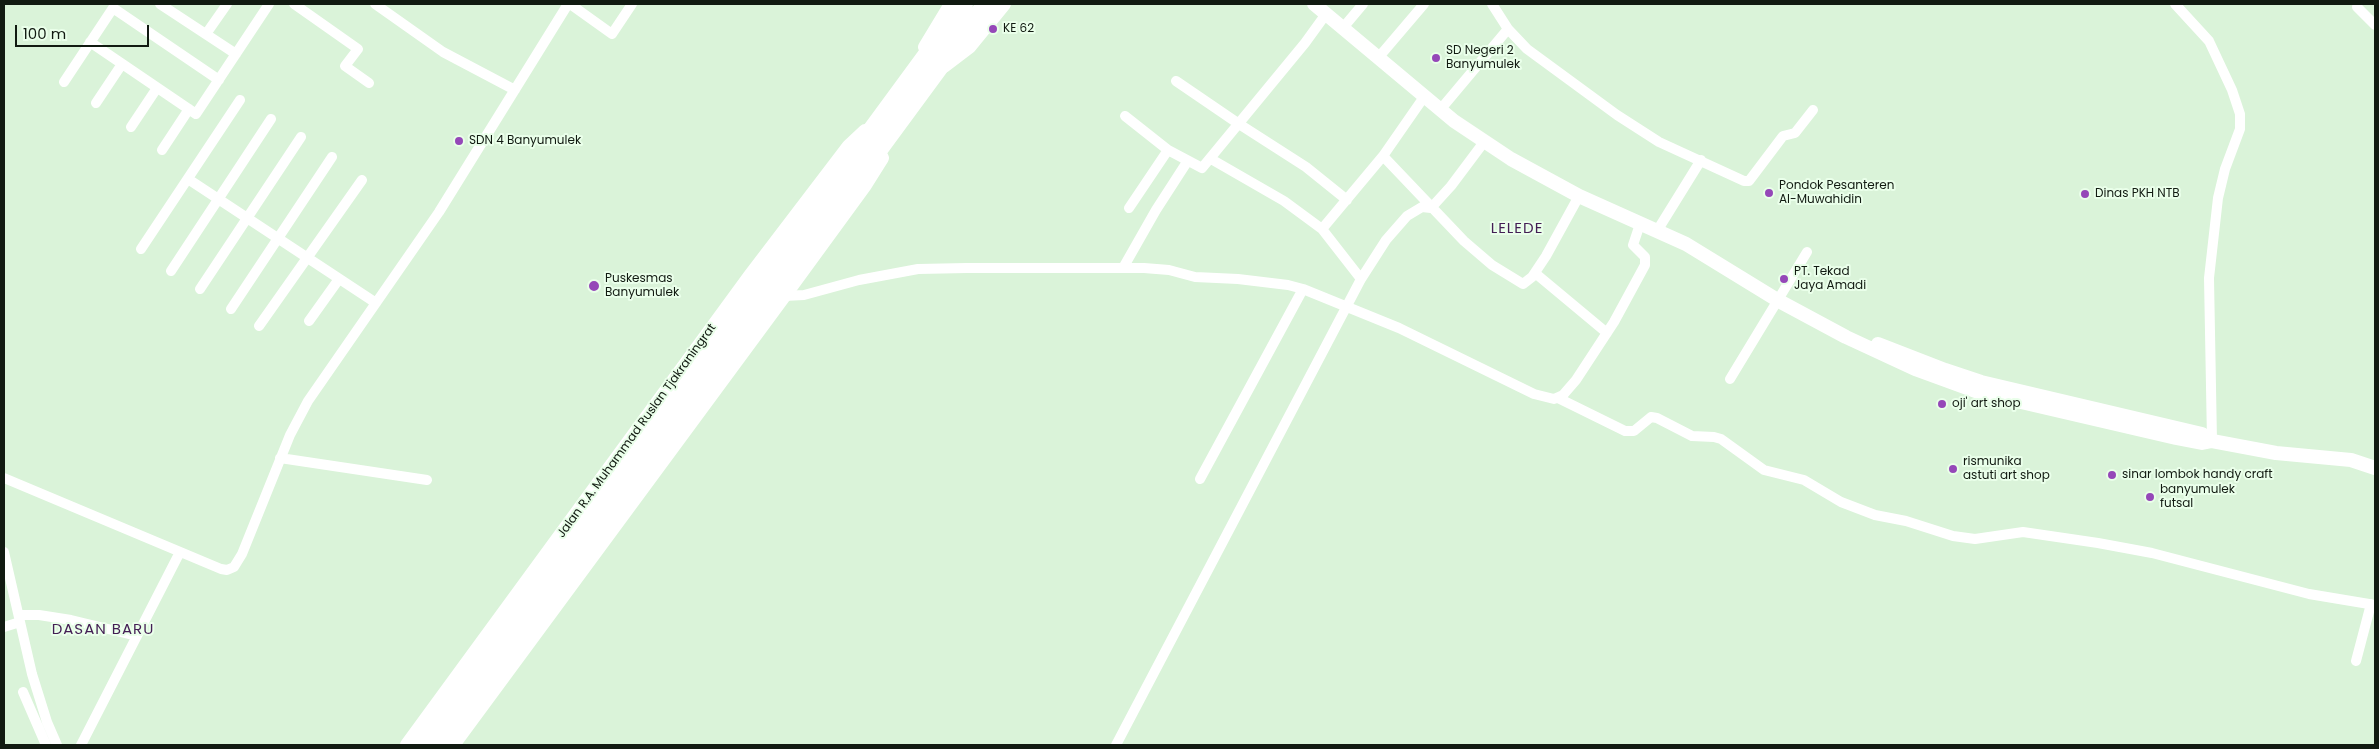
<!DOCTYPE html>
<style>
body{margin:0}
#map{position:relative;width:2379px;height:749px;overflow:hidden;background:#daf3d9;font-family:Poppins,sans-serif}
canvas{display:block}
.frame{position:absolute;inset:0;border:5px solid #111a11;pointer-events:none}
.scale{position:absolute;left:15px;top:25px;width:134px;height:22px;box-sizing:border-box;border:2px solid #111a11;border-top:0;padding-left:6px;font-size:15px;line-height:18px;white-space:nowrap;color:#111a11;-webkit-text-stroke:4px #eaffea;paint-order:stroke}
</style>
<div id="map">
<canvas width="2379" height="749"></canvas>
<div class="frame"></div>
<div class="scale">100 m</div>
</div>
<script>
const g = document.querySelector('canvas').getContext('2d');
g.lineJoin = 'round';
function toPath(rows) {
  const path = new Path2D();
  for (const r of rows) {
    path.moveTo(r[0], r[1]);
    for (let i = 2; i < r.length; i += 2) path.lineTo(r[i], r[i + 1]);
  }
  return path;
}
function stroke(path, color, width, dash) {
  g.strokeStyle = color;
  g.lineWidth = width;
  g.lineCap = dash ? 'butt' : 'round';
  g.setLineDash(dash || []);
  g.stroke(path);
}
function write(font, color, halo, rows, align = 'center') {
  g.font = font + ' Poppins,sans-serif';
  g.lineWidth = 4;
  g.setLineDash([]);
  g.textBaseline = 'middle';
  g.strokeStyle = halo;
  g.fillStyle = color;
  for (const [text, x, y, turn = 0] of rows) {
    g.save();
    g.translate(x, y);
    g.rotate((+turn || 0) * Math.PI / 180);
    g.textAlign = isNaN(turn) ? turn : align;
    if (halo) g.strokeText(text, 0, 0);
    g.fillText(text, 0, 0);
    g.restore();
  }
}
const street = toPath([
 [160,4,236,54],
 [294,4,358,49,345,66,369,83],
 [375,4,443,52,515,90],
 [570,4,612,34,632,4],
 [1492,4,1508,29,1527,49,1617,115,1659,142,1744,181,1749,181,1783,136,1795,133,1813,110],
 [2175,4,2209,41,2232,90,2240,114,2240,129,2225,169,2218,198,2209,278,2212,441],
 [2357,7,2375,25],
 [1342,29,1363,4],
 [206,34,227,4],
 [90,42,196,114,269,4],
 [1378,58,1424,4],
 [1176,81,1239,124,1306,167,1347,200],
 [64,82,113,8,219,80],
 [96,103,122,64],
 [1440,110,1508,29],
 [1125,116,1168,150,1202,168,1305,43,1326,14],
 [131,127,157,88],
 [162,150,189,109],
 [1383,156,1464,241,1492,265,1523,284,1532,277,1546,256,1579,196],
 [1211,159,1284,201,1322,229,1361,279],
 [188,179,376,303],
 [1129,208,1168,150],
 [1431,208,1451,186,1484,142],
 [1322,229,1383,156,1424,97],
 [1657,231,1701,160],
 [141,249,240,100],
 [1123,268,1156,210,1187,162],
 [171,271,271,119],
 [1535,273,1607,333],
 [200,289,301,137],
 [784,296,804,295,859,280,918,269,967,268,1144,268,1169,270,1195,277,1238,279,1288,285,1303,289,1399,328,1534,394,1554,399,1563,395,1576,380,1614,322,1645,265,1645,257,1633,245,1640,224],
 [231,309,332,157],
 [309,321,339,279],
 [259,326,362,180],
 [1730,379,1807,252],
 [1558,398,1625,431,1634,431,1651,417,1657,418,1692,436,1714,437,1721,439,1764,470,1804,480,1841,502,1875,515,1906,521,1953,536,1975,539,2023,532,2098,543,2152,553,2309,594,2375,605],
 [280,458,427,480],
 [4,478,221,569,227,570,234,567,242,554,290,435,308,401,439,212,568,4],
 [1200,479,1303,289],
 [4,552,32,674,47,722,57,745],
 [19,615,39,615,71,620,137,636],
 [4,627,20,622],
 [2356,661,2371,604],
 [23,692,46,745],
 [81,745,180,552],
 [1116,745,1361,279,1386,240,1407,216,1422,207,1431,208]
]);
const secondary = toPath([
 [1314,4,1454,121,1511,159,1579,196,1686,244,1779,301,1846,337,1915,369,1978,392,2176,438,2202,443,2212,441,2276,453,2351,460,2375,468],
 [925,47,951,4],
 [944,66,969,47,1004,4],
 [1878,344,1945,370,1981,382,2202,434],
 [407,745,750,276,849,146,865,131],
 [453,745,784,296,865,185,882,158]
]);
const highway = toPath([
 [420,745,964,4],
 [441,745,986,4]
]);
const markers = [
 [993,29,5,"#9547b8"],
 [1436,58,5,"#9547b8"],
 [459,141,5,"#9547b8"],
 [1769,193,5,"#9547b8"],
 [2085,194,5,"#9547b8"],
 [1784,279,5,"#9547b8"],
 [594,286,6,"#9547b8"],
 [1942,404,5,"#9547b8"],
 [1953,469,5,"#9547b8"],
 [2112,475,5,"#9547b8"],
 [2150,497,5,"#9547b8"]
];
const poiNames = [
 ["KE 62",1003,29],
 ["SD Negeri 2",1446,51],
 ["Banyumulek",1446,65],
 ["SDN 4 Banyumulek",469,141],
 ["Pondok Pesanteren",1779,186],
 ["Al-Muwahidin",1779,200],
 ["Dinas PKH NTB",2095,194],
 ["PT. Tekad",1794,272],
 ["Jaya Amadi",1794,286],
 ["Puskesmas",605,279],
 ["Banyumulek",605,293],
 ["oji' art shop",1952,404],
 ["rismunika",1963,462],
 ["astuti art shop",1963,476],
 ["sinar lombok handy craft",2122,475],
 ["banyumulek",2160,490],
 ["futsal",2160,504]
];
const streetNames = [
 ["Jalan R.A. Muhammad Ruslan Tjakraningrat",637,431,-54]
];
const quarterNames = [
 ["LELEDE",1517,229],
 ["DASAN BARU",103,630]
];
stroke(street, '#fff', 10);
stroke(secondary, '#fff', 14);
stroke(highway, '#fff', 18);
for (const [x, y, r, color] of markers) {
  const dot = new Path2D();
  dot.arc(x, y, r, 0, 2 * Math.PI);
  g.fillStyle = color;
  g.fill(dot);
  stroke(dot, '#eaffea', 2);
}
write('12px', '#111a11', '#eaffea', poiNames, 'left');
write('12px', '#111a11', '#eaffea', streetNames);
g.letterSpacing = '1px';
write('15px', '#431e54', '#eaffea', quarterNames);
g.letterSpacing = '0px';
</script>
